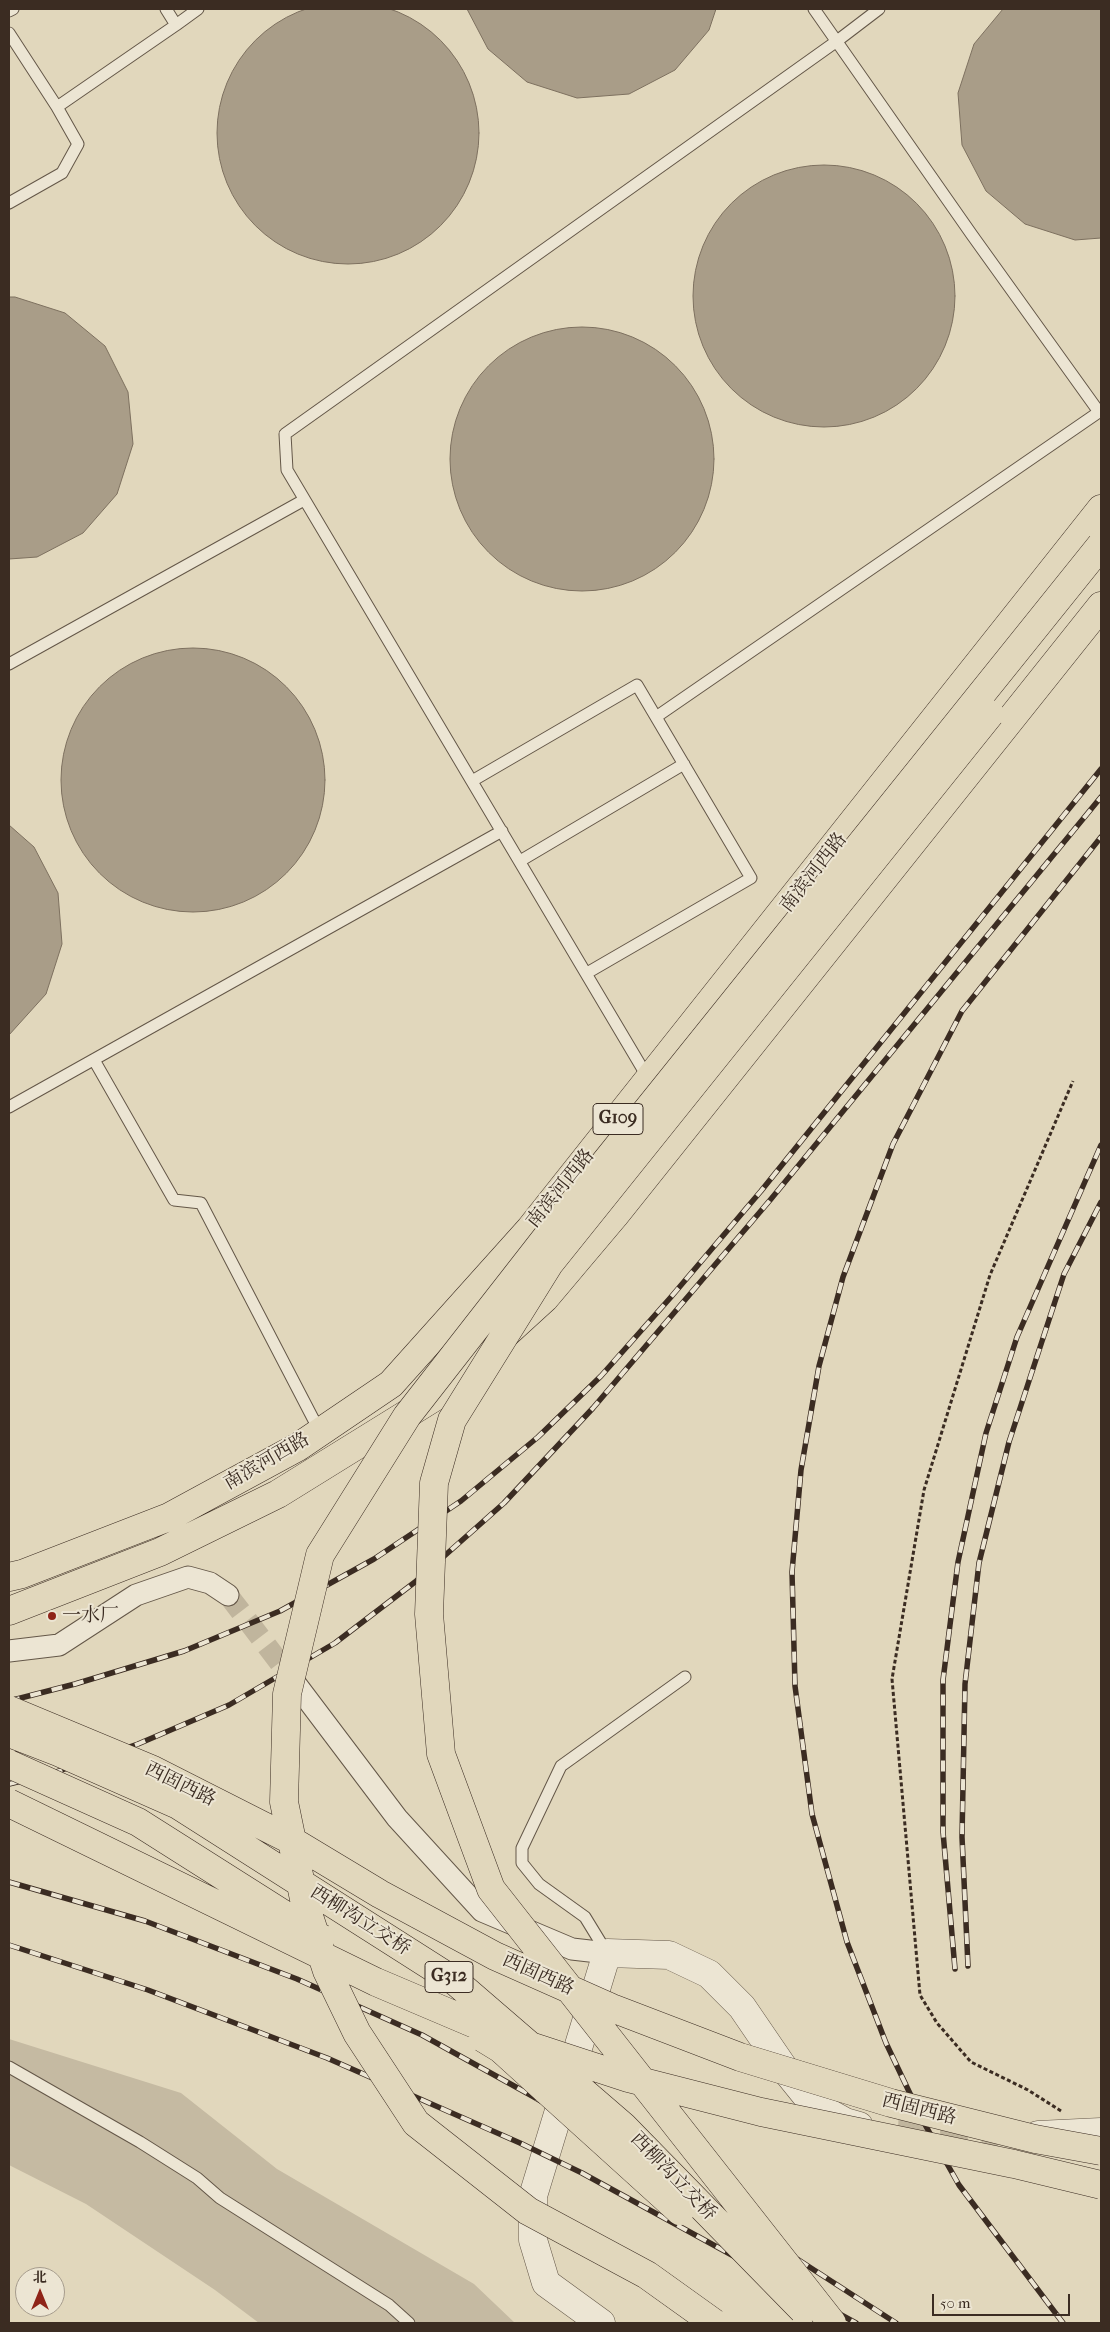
<!DOCTYPE html>
<meta charset="utf-8">
<style>
body{margin:0}
#map{position:relative;width:1110px;height:2332px;overflow:hidden;background:#e1d7bc;font-family:"IM FELL French Canon","Noto Serif SC",serif}
canvas{display:block}
.frame{position:absolute;inset:0;border:10px solid #3b2c22;pointer-events:none}
.north{position:absolute;left:15px;top:2267px;width:50px;height:50px;box-sizing:border-box;background:#ece5d3;border:1px solid #a59b8c;border-radius:50%;rotate:0deg;font-size:14px;font-weight:700;line-height:20px;text-align:center;color:#3b2c22}
.north::after{content:'';display:block;margin:auto;width:18px;height:22px;background:#8f2418;clip-path:polygon(50% 0,100% 100%,50% 72%,0 100%)}
.scale{position:absolute;left:932px;top:2294px;width:138px;height:22px;box-sizing:border-box;border:2px solid #3b2c22;border-top:0;padding-left:6px;font-size:15px;line-height:18px;white-space:nowrap;color:#3b2c22;-webkit-text-stroke:4px #ece5d3;paint-order:stroke}
</style>
<div id="map">
<canvas width="1110" height="2332"></canvas>
<div class="frame"></div>
<div class="north">北</div>
<div class="scale">50 m</div>
</div>
<script>
const g = document.querySelector('canvas').getContext('2d');
g.lineJoin = 'round';
function fillPath(path, color) {
  g.fillStyle = color;
  g.fill(path, 'evenodd');
}
function toPath(rows) {
  const path = new Path2D();
  for (const r of rows) {
    if (r.length === 3) {
      path.moveTo(r[0] + r[2], r[1]);
      path.arc(r[0], r[1], r[2], 0, 2 * Math.PI);
      continue;
    }
    path.moveTo(r[0], r[1]);
    for (let i = 2; i < r.length; i += 2) path.lineTo(r[i], r[i + 1]);
  }
  return path;
}
function stroke(path, color, width, dash) {
  g.strokeStyle = color;
  g.lineWidth = width;
  g.lineCap = dash ? 'butt' : 'round';
  g.setLineDash(dash || []);
  g.stroke(path);
}
function write(font, color, halo, rows, align = 'center') {
  g.font = font + ' "IM FELL French Canon","Noto Serif SC",serif';
  g.lineWidth = 4;
  g.setLineDash([]);
  g.textBaseline = 'middle';
  g.strokeStyle = halo;
  g.fillStyle = color;
  for (const [text, x, y, turn = 0] of rows) {
    g.save();
    g.translate(x, y);
    g.rotate((+turn || 0) * Math.PI / 180);
    g.textAlign = isNaN(turn) ? turn : align;
    if (halo) g.strokeText(text, 0, 0);
    g.fillText(text, 0, 0);
    g.restore();
  }
}
const green = toPath([
 [9,2039,181,2093,277,2169,474,2284,515,2323,259,2323,215,2290,86,2204,9,2165]
]);
const water = toPath([
 [348,133,131],
 [467,9,716,9,709,30,675,70,629,94,577,98,527,82,488,49,467,9],
 [1003,9,1101,9,1101,238,1075,240,1025,224,986,191,962,145,958,93,974,44,1003,9],
 [824,296,131],
 [9,297,15,297,65,313,105,346,128,392,133,444,117,494,83,533,37,557,9,559,9,297],
 [582,459,132],
 [193,780,132],
 [9,825,34,847,58,893,62,944,46,994,9,1035,9,825]
]);
const minorTunnel = toPath([
 [228,1595,289,1675]
]);
const tertiaryTunnel = toPath([
 [898,2133,998,2136]
]);
const path = toPath([
 [1061,2111,1028,2090,971,2062,937,2023,920,1995,892,1679,924,1490,990,1275,1073,1081]
]);
const service = toPath([
 [9,11,13,9],
 [176,25,198,9],
 [9,33,57,107,78,144,62,173,9,203],
 [57,107,176,25,166,9],
 [9,664,304,500],
 [656,717,1099,412,972,235,814,9],
 [472,781,637,685,751,878,587,973],
 [520,861,684,764],
 [94,1060,174,1200,201,1203,320,1432],
 [648,1078,287,470,285,434,837,41,879,9],
 [9,1107,502,831],
 [607,1953,585,1917,539,1884,522,1863,522,1848,561,1766,685,1677],
 [9,2067,140,2142,197,2178,220,2198,389,2305,409,2323]
]);
const minor = toPath([
 [9,1651,59,1645,136,1595,188,1577,210,1583,228,1595],
 [289,1675,397,1818,482,1911,572,1949,607,1953]
]);
const tertiary = toPath([
 [1038,2135,1101,2132],
 [601,2323,546,2283,533,2240,533,2196,607,1953,669,1955,709,1974,742,2007,783,2067,813,2104,845,2122,859,2126]
]);
const trunk = toPath([
 [9,1577,22,1574,169,1517,298,1447,391,1384,530,1229,1101,509],
 [9,1611,160,1552,278,1494,441,1393,545,1298,615,1215,1101,606]
]);
const rail = toPath([
 [9,1701,75,1684,184,1651,280,1611,374,1559,461,1501,538,1437,601,1376,671,1297,761,1191,1101,769],
 [9,1784,50,1774,138,1744,229,1705,335,1643,415,1582,504,1503,593,1408,771,1199,1101,797],
 [9,1882,145,1921,297,1979,422,2035,534,2097,658,2169,896,2323],
 [9,1945,148,1990,327,2058,520,2143,582,2173,856,2323],
 [968,1966,962,1837,965,1684,979,1563,1009,1442,1064,1274,1101,1202],
 [955,1969,943,1832,943,1680,958,1562,986,1433,1017,1337,1101,1145],
 [1063,2323,959,2185,923,2121,886,2043,847,1942,812,1814,795,1686,792,1572,801,1470,819,1366,843,1277,893,1144,962,1011,1101,837]
]);
const trunkBridge = toPath([
 [9,1710,153,1770,287,1838,380,1894,495,1956,612,2008,740,2057,891,2103,1035,2139,1101,2151],
 [9,1733,58,1752,178,1805,456,1982,623,2126,803,2310],
 [9,1764,138,1822,321,1938],
 [9,1803,376,1982,515,2041,628,2078,761,2112,1014,2164,1101,2185],
 [483,2038,501,2049,680,2211],
 [714,2323,647,2275,528,2211,416,2123,357,2033,327,1971,305,1904,284,1802,287,1694,320,1555,407,1416,595,1175,1101,545],
 [832,2323,491,1889,441,1754,429,1614,434,1483,452,1420,549,1264,990,714]
]);
const markers = [
 [52,1616,5,"#8f2418"]
];
const shields = [
 [618,1119,50],
 [449,1977,48]
];
const shieldNames = [
 ["G109",618,1119],
 ["G312",449,1977]
];
const streetNames = [
 ["南滨河西路",814,873,-52],
 ["南滨河西路",561,1189,-51],
 ["南滨河西路",267,1462,-30],
 ["西固西路",180,1785,26],
 ["西柳沟立交桥",360,1921,32],
 ["西固西路",538,1975,24],
 ["西固西路",919,2110,14],
 ["西柳沟立交桥",673,2177,46]
];
const poiNames = [
 ["一水厂",62,1616]
];
fillPath(green, '#c5baa2');
fillPath(water, '#a99d88');
stroke(water, '#7d705f', 1);
stroke(minorTunnel, '#c0b59d', 21, [21, 11]);
stroke(tertiaryTunnel, '#c0b59d', 28, [28, 14]);
stroke(service, '#645748', 13);
stroke(minor, '#645748', 23);
stroke(tertiary, '#645748', 29);
stroke(trunk, '#3b2c22', 29);
stroke(path, '#3b2c22', 3, [4, 2.5]);
stroke(service, '#ece5d3', 11);
stroke(minor, '#ece5d3', 21);
stroke(tertiary, '#ece5d3', 28);
stroke(trunk, '#e1d7bc', 28);
stroke(rail, '#3b2c22', 5.5);
stroke(rail, '#ece5d3', 4, [11]);
stroke(trunkBridge, '#3b2c22', 29, []);
stroke(trunkBridge, '#e1d7bc', 28);
for (const [x, y, r, color] of markers) {
  const dot = new Path2D();
  dot.arc(x, y, r, 0, 2 * Math.PI);
  g.fillStyle = color;
  g.fill(dot);
  stroke(dot, '#ece5d3', 2);
}
for (const [x, y, w] of shields) {
  const box = new Path2D();
  box.roundRect(x - w / 2, y - 15.5, w, 31, 4);
  g.fillStyle = '#ece5d3';
  g.fill(box);
  stroke(box, '#3b2c22', 1);
}
write('bold 18px', '#3b2c22', null, shieldNames);
write('19px', '#3b2c22', '#ece5d3', streetNames);
write('19px', '#3b2c22', '#ece5d3', poiNames, 'left');
</script>
